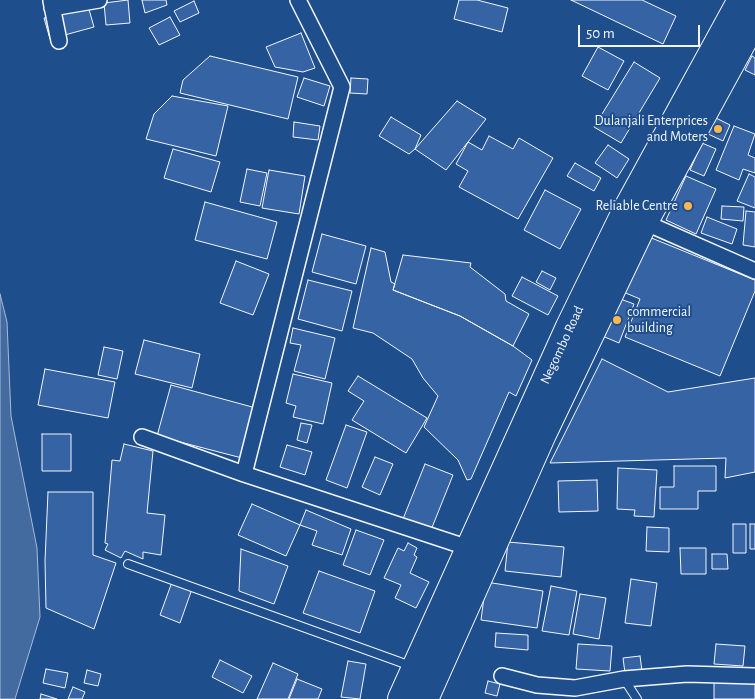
<!DOCTYPE html>
<style>
body{margin:0}
#map{position:relative;width:755px;height:699px;overflow:hidden;background:#1f4e8c;font-family:"Alegreya Sans",sans-serif}
canvas{display:block}
.scale{position:absolute;left:578px;top:25px;width:122px;height:22px;box-sizing:border-box;border:2px solid #f2f6ff;border-top:0;padding-left:6px;font-size:15px;line-height:18px;white-space:nowrap;color:#f2f6ff;-webkit-text-stroke:4px #1f4e8c;paint-order:stroke}
</style>
<div id="map">
<canvas width="755" height="699"></canvas>
<div class="scale">50 m</div>
</div>
<script>
const g = document.querySelector('canvas').getContext('2d');
g.lineJoin = 'round';
function fillPath(path, color) {
  g.fillStyle = color;
  g.fill(path, 'evenodd');
}
function toPath(rows) {
  const path = new Path2D();
  for (const r of rows) {
    path.moveTo(r[0], r[1]);
    for (let i = 2; i < r.length; i += 2) path.lineTo(r[i], r[i + 1]);
  }
  return path;
}
function stroke(path, color, width, dash) {
  g.strokeStyle = color;
  g.lineWidth = width;
  g.lineCap = dash ? 'butt' : 'round';
  g.setLineDash(dash || []);
  g.stroke(path);
}
function write(font, color, halo, rows, align = 'center') {
  g.font = font + ' "Alegreya Sans",sans-serif';
  g.lineWidth = 4;
  g.setLineDash([]);
  g.textBaseline = 'middle';
  g.strokeStyle = halo;
  g.fillStyle = color;
  for (const [text, x, y, turn = 0] of rows) {
    g.save();
    g.translate(x, y);
    g.rotate((+turn || 0) * Math.PI / 180);
    g.textAlign = isNaN(turn) ? turn : align;
    if (halo) g.strokeText(text, 0, 0);
    g.fillText(text, 0, 0);
    g.restore();
  }
}
const water = toPath([
 [0,294,7,322,11,416,37,548,40,617,15,699,0,699,0,294]
]);
const building = toPath([
 [128,0,130,23,106,25,104,3,128,0],
 [142,0,166,0,167,5,145,13,142,0],
 [459,0,477,0,508,8,502,32,454,19,459,0],
 [571,0,642,0,676,16,663,44,571,0],
 [194,1,199,13,180,22,174,11,194,1],
 [88,6,94,27,50,39,44,18,88,6],
 [170,17,180,35,159,45,149,28,170,17],
 [301,33,315,68,303,72,275,67,266,47,301,33],
 [598,47,624,61,608,90,582,76,598,47],
 [210,56,298,77,288,119,180,93,183,80,210,56],
 [752,56,755,58,755,75,745,70,752,56],
 [634,62,660,78,621,143,594,127,634,62],
 [304,78,330,86,324,106,297,97,304,78],
 [351,78,368,79,367,94,350,93,351,78],
 [172,96,228,106,216,156,146,139,154,114,172,96],
 [457,101,486,119,446,170,415,149,457,101],
 [391,117,421,135,415,149,409,154,379,136,391,117],
 [714,117,730,125,723,141,706,133,714,117],
 [294,122,320,126,318,140,293,137,294,122],
 [734,126,755,134,748,155,755,158,755,173,743,169,739,180,716,170,734,126],
 [489,136,513,149,519,138,553,158,518,219,459,187,468,171,456,164,468,142,482,150,489,136],
 [702,143,716,149,704,176,690,170,702,143],
 [608,145,629,159,617,178,595,163,608,145],
 [173,149,220,162,211,192,164,178,173,149],
 [575,163,601,178,594,191,567,176,575,163],
 [247,169,267,173,260,206,240,202,247,169],
 [269,170,305,176,299,214,262,208,269,170],
 [749,174,755,177,755,208,737,201,749,174],
 [686,176,716,189,696,234,666,220,686,176],
 [545,190,581,209,560,249,524,230,545,190],
 [205,202,277,222,267,259,195,240,205,202],
 [722,206,744,207,743,221,721,219,722,206],
 [746,211,755,212,755,247,743,245,746,211],
 [707,217,737,229,732,244,701,233,707,217],
 [322,234,366,246,356,284,312,272,322,234],
 [644,235,755,280,755,291,720,376,625,337,640,299,621,291,644,235],
 [371,248,385,252,391,282,395,284,393,290,460,316,513,346,532,360,516,396,509,392,471,479,467,480,458,460,424,427,438,396,423,378,412,359,373,333,353,328,371,248],
 [403,255,471,263,470,267,505,294,506,301,529,314,513,346,460,316,393,290,403,255],
 [236,261,269,274,253,315,220,303,236,261],
 [542,271,556,278,550,290,536,282,542,271],
 [522,277,558,296,548,315,512,296,522,277],
 [308,280,352,291,342,331,298,319,308,280],
 [615,297,634,304,619,343,600,335,615,297],
 [293,328,335,338,325,379,294,371,301,345,290,343,293,328],
 [144,340,200,354,192,388,135,374,144,340],
 [104,347,123,351,117,379,98,375,104,347],
 [602,359,668,392,755,378,755,472,725,478,726,458,550,463,602,359],
 [45,369,115,382,108,418,38,405,45,369],
 [293,374,332,383,323,424,293,417,296,406,286,403,293,374],
 [358,376,427,418,406,453,352,420,364,401,348,391,358,376],
 [171,385,256,408,242,458,157,436,171,385],
 [301,423,312,425,307,443,297,440,301,423],
 [346,425,367,432,347,488,326,480,346,425],
 [42,434,71,434,71,471,42,471,42,434],
 [124,444,153,451,147,513,165,515,161,555,143,552,143,559,125,551,121,558,105,550,108,544,105,543,112,460,120,461,124,444],
 [287,445,312,452,305,475,280,467,287,445],
 [375,457,393,464,380,495,362,487,375,457],
 [425,464,453,475,431,530,403,519,425,464],
 [674,466,716,466,716,491,698,491,698,509,660,509,660,487,674,487,674,466],
 [618,468,657,470,654,517,634,516,635,510,617,509,618,468],
 [597,480,598,511,559,512,558,481,597,480],
 [48,492,93,492,93,555,116,563,94,629,46,608,45,561,48,492],
 [252,504,300,525,286,556,238,535,252,504],
 [306,510,351,529,342,555,312,545,317,531,300,525,306,510],
 [733,524,746,524,746,553,733,553,733,524],
 [750,524,755,524,755,549,750,549,750,524],
 [647,527,669,528,669,552,646,551,647,527],
 [356,530,384,540,370,575,343,565,356,530],
 [508,542,564,547,561,577,505,571,508,542],
 [408,543,417,548,414,555,417,557,410,573,429,582,416,608,395,598,401,585,384,578,398,548,404,551,408,543],
 [680,548,706,548,706,574,681,574,680,548],
 [241,549,288,566,274,604,239,591,241,549],
 [712,554,727,554,728,569,712,569,712,554],
 [319,571,375,591,360,633,303,613,319,571],
 [631,579,657,583,651,626,625,623,631,579],
 [172,582,192,589,180,623,160,615,172,582],
 [486,582,543,591,537,628,481,620,486,582],
 [551,586,577,591,569,635,542,631,551,586],
 [580,594,606,598,599,639,573,634,580,594],
 [496,633,528,635,528,650,495,647,496,633],
 [578,644,612,646,610,671,576,669,578,644],
 [716,644,745,646,743,666,714,664,716,644],
 [640,656,642,671,625,673,623,658,640,656],
 [220,660,252,676,243,693,212,677,220,660],
 [348,661,366,664,360,699,341,697,348,661],
 [273,663,298,674,288,699,257,699,273,663],
 [46,669,68,673,65,688,43,683,46,669],
 [87,670,101,674,98,686,84,683,87,670],
 [297,679,322,689,318,699,289,699,297,679],
 [755,680,755,699,714,699,714,681,755,680],
 [488,681,500,684,497,696,485,693,488,681],
 [73,687,85,692,82,699,68,699,73,687],
 [41,694,57,699,40,699,41,694]
]);
const lane = toPath([
 [128,564,411,666],
 [624,679,637,699]
]);
const street = toPath([
 [51,1,59,41],
 [52,8,99,0],
 [637,219,755,271],
 [142,437,244,474,469,548],
 [244,474,342,87,298,0],
 [502,676,537,685,575,688,624,679,687,674,755,676]
]);
const highway = toPath([
 [402,699,570,327,626,212,742,0],
 [424,699,542,434,643,223,755,18]
]);
const markers = [
 [718,129,5,"#ffb74d"],
 [688,206,5,"#ffb74d"],
 [617,320,5,"#ffb74d"]
];
const poiNames = [
 ["Dulanjali Enterprices",708,121],
 ["and Moters",708,137],
 ["Reliable Centre",678,206],
 ["commercial",627,312,"left"],
 ["building",627,328,"left"]
];
const streetNames = [
 ["Negombo Road",562,345,-65]
];
fillPath(water, '#446ba0');
stroke(water, '#a8bbd7', 1);
fillPath(building, '#3563a3');
stroke(building, '#f2f6ff', 1);
stroke(lane, '#f2f6ff', 10);
stroke(street, '#f2f6ff', 18);
stroke(highway, '#f2f6ff', 30);
stroke(lane, '#1f4e8c', 8);
stroke(street, '#1f4e8c', 15);
stroke(highway, '#1f4e8c', 28);
for (const [x, y, r, color] of markers) {
  const dot = new Path2D();
  dot.arc(x, y, r, 0, 2 * Math.PI);
  g.fillStyle = color;
  g.fill(dot);
  stroke(dot, '#1f4e8c', 2);
}
write('14px', '#f2f6ff', '#1f4e8c', poiNames, 'right');
write('14px', '#f2f6ff', '#1f4e8c', streetNames);
</script>
